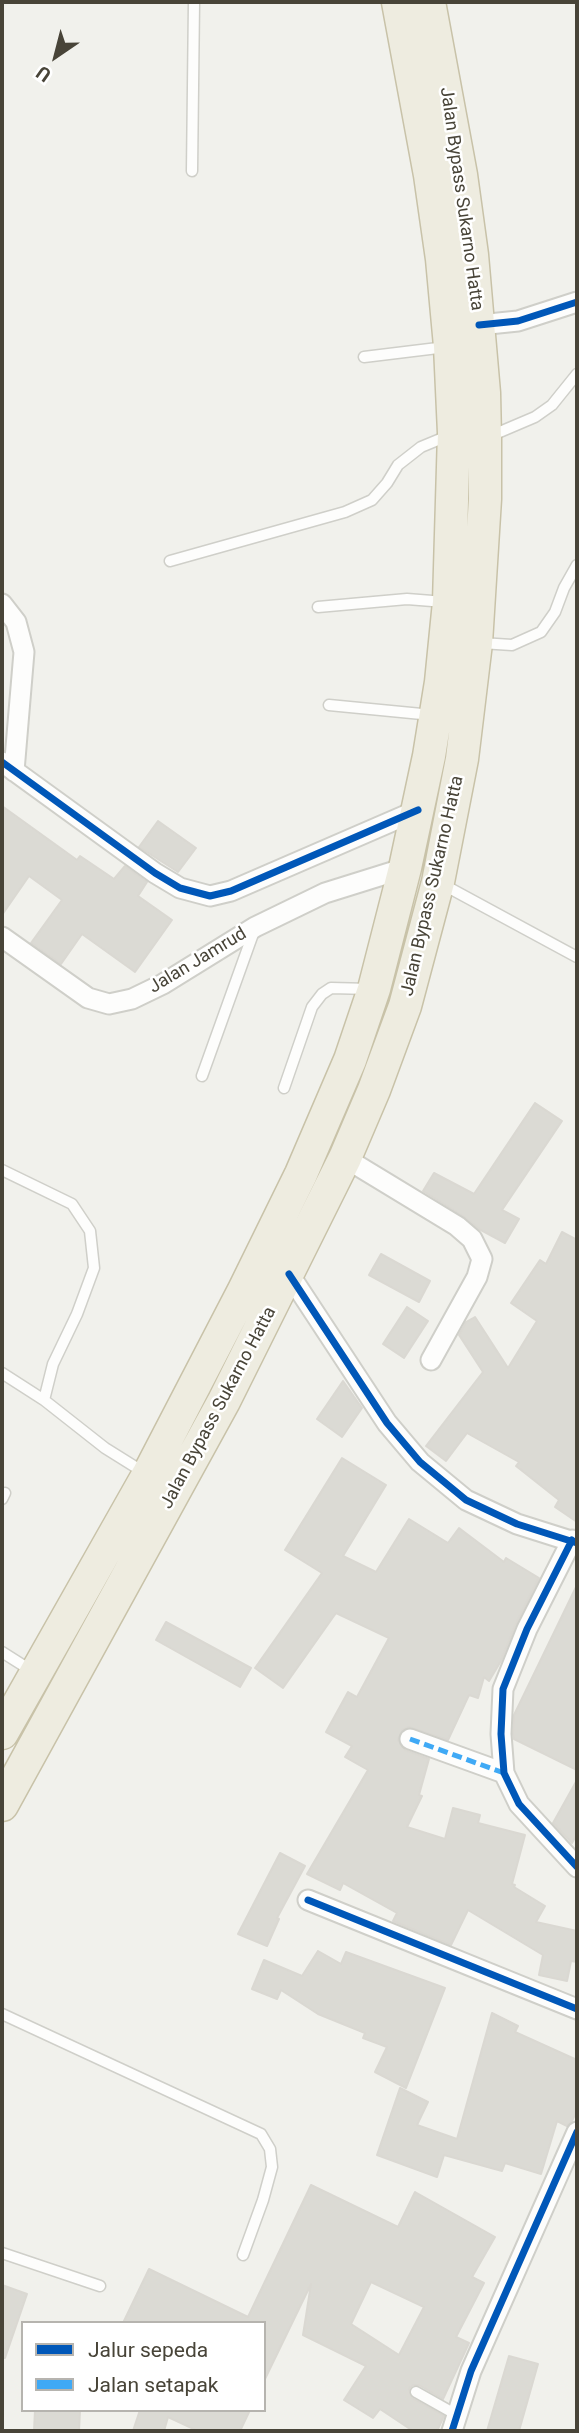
<!DOCTYPE html>
<style>
body{margin:0}
#map{position:relative;width:579px;height:2433px;overflow:hidden;background:#f1f1ec;font-family:Roboto,sans-serif}
canvas{display:block}
.frame{position:absolute;inset:0;border:4px solid #484438;pointer-events:none}
.legend{position:absolute;left:21px;top:2321px;width:245px;height:91px;box-sizing:border-box;background:#fff;border:2px solid #b6b4af;margin:0;padding:9px 12px;list-style:none;font-size:21px;color:#484438}
.legend li{display:flex;align-items:center;gap:14px;height:35px}
.legend b{width:35px;border:2px solid #b6b4af}
.north{position:absolute;left:21px;top:21px;width:70px;height:70px;-webkit-text-stroke:5px #fff;paint-order:stroke;rotate:215deg;font-size:19px;font-weight:700;line-height:28px;text-align:center;color:#484438}
.north::after{content:'';display:block;margin:auto;width:24px;height:32px;background:#484438;clip-path:polygon(50% 0,100% 100%,50% 72%,0 100%)}
</style>
<div id="map">
<canvas width="579" height="2433"></canvas>
<div class="frame"></div>
<ul class="legend">
<li><b style="height:9px;background:#0057b8"></b>Jalur sepeda</li>
<li><b style="height:9px;background:#3fa9f5"></b>Jalan setapak</li>
</ul>
<div class="north">U</div>
</div>
<script>
const g = document.querySelector('canvas').getContext('2d');
g.lineJoin = 'round';
function fillPath(path, color) {
  g.fillStyle = color;
  g.fill(path, 'evenodd');
}
function toPath(rows) {
  const path = new Path2D();
  for (const r of rows) {
    path.moveTo(r[0], r[1]);
    for (let i = 2; i < r.length; i += 2) path.lineTo(r[i], r[i + 1]);
  }
  return path;
}
function stroke(path, color, width, dash) {
  g.strokeStyle = color;
  g.lineWidth = width;
  g.lineCap = dash ? 'butt' : 'round';
  g.setLineDash(dash || []);
  g.stroke(path);
}
function write(font, color, halo, rows, align = 'center') {
  g.font = font + ' Roboto,sans-serif';
  g.lineWidth = 5;
  g.setLineDash([]);
  g.textBaseline = 'middle';
  g.strokeStyle = halo;
  g.fillStyle = color;
  for (const [text, x, y, turn = 0] of rows) {
    g.save();
    g.translate(x, y);
    g.rotate((+turn || 0) * Math.PI / 180);
    g.textAlign = isNaN(turn) ? turn : align;
    if (halo) g.strokeText(text, 0, 0);
    g.fillText(text, 0, 0);
    g.restore();
  }
}
const building = toPath([
 [2,806,77,860,80,856,114,879,125,866,147,882,138,896,172,920,135,972,82,934,61,964,31,943,62,900,29,876,2,915,2,806],
 [158,821,196,848,178,872,139,847,158,821],
 [535,1103,562,1121,502,1210,519,1219,505,1243,479,1229,463,1216,423,1191,434,1173,474,1194,535,1103],
 [562,1232,577,1240,577,1522,555,1507,559,1500,516,1466,519,1462,467,1433,446,1461,426,1446,483,1372,459,1335,466,1322,475,1317,508,1368,537,1321,511,1303,540,1260,546,1264,562,1232],
 [381,1254,430,1281,419,1302,369,1275,381,1254],
 [407,1307,428,1321,404,1358,383,1344,407,1307],
 [343,1381,362,1408,342,1437,317,1419,343,1381],
 [342,1458,386,1485,343,1556,376,1572,409,1519,448,1543,459,1528,504,1562,506,1558,539,1578,516,1624,501,1661,489,1681,484,1677,478,1698,469,1695,448,1740,409,1727,402,1730,398,1740,405,1750,429,1759,419,1795,422,1796,407,1827,445,1839,453,1808,480,1815,478,1823,525,1835,512,1884,515,1885,514,1887,545,1906,536,1922,577,1931,577,1962,571,1961,567,1981,539,1975,543,1955,468,1910,451,1945,393,1921,397,1913,343,1883,340,1890,307,1874,368,1770,345,1757,352,1746,326,1732,348,1692,357,1697,389,1638,336,1613,283,1688,255,1668,322,1573,285,1550,342,1458],
 [577,1585,577,1770,514,1739,513,1734,514,1715,577,1585],
 [166,1622,251,1668,240,1687,156,1640,166,1622],
 [577,1780,577,1834,572,1843,553,1823,577,1780],
 [280,1853,305,1866,277,1918,279,1919,267,1946,238,1934,280,1853],
 [318,1951,341,1964,346,1952,445,1988,406,2088,375,2072,387,2047,363,2038,365,2033,318,2014,281,1990,277,1999,252,1989,264,1960,302,1976,318,1951],
 [492,2013,518,2026,515,2032,577,2060,577,2110,572,2121,567,2126,557,2121,541,2174,505,2163,502,2171,444,2155,437,2177,377,2155,400,2088,428,2102,417,2125,457,2139,492,2013],
 [311,2185,398,2227,415,2192,495,2237,472,2277,484,2283,456,2337,469,2343,443,2399,419,2385,413,2385,409,2389,412,2398,444,2416,437,2431,413,2431,380,2409,373,2418,344,2400,366,2366,303,2335,311,2284,264,2381,264,2323,123,2323,149,2269,248,2317,311,2185],
 [371,2282,424,2307,399,2355,351,2324,371,2282],
 [2,2285,27,2294,5,2358,2,2358,2,2285],
 [509,2356,538,2364,519,2431,487,2431,509,2356],
 [35,2410,80,2410,79,2431,34,2431,35,2410],
 [140,2410,250,2410,240,2431,198,2431,168,2417,164,2431,133,2431,140,2410]
]);
const service = toPath([
 [192,171,194,2],
 [364,357,446,347],
 [488,437,535,417,552,405,577,374],
 [170,561,345,512,372,500,387,483,398,465,421,447,450,435],
 [318,607,407,599,445,602],
 [481,643,512,645,541,632,555,612,564,588,577,565],
 [329,705,432,715],
 [442,884,577,957],
 [202,1076,254,931],
 [284,1088,312,1007,322,994,331,988,370,989],
 [2,1170,72,1204,90,1231,94,1268,77,1314,53,1364,44,1400,105,1448,145,1473],
 [2,1373,44,1400],
 [2,1499,5,1493],
 [2,1652,32,1671],
 [2,2014,261,2134,270,2149,272,2167,263,2200,243,2255],
 [2,2253,100,2286],
 [416,2392,455,2414]
]);
const minor = toPath([
 [479,325,518,321,577,302],
 [2,604,16,622,24,652,14,771],
 [2,762,155,873,180,888,210,896,231,891,418,810],
 [2,937,88,998,109,1004,132,999,163,984,255,927,325,893,405,868],
 [345,1158,457,1226,472,1239,482,1259,477,1277,431,1360],
 [289,1274,387,1423,420,1462,466,1500,517,1524,577,1543],
 [572,1540,527,1629,503,1689,501,1734,504,1773,519,1804,577,1867],
 [410,1739,504,1773],
 [308,1900,577,2009],
 [452,2431,471,2371,577,2132]
]);
const trunk = toPath([
 [2,1733,148,1475,244,1290,301,1174,350,1060,374,989,405,868,429,756,441,682,449,602,454,433,450,346,442,259,430,175,398,2],
 [2,1805,224,1401,345,1158,374,1090,405,1006,438,882,462,759,476,643,485,499,485,438,484,393,472,255,461,175,429,2]
]);
const quiet = toPath([
 [410,1739,504,1773]
]);
const cycleway = toPath([
 [479,325,518,321,577,302],
 [2,762,155,873,180,888,210,896,231,891,418,810],
 [289,1274,387,1423,420,1462,466,1500,517,1524,577,1543],
 [572,1540,527,1629,503,1689,501,1734,504,1773,519,1804,577,1867],
 [308,1900,577,2009],
 [452,2431,471,2371,577,2132]
]);
const streetNames = [
 ["Jalan Bypass Sukarno Hatta",461,199,82],
 ["Jalan Bypass Sukarno Hatta",433,886,-77],
 ["Jalan Jamrud",198,961,-31],
 ["Jalan Bypass Sukarno Hatta",219,1408,-62]
];
fillPath(building, '#dbdad4');
stroke(building, '#dad8d2', 2);
stroke(service, '#cfcfc9', 13);
stroke(minor, '#cfcfc9', 23);
stroke(trunk, '#c8c2a8', 35);
stroke(service, '#fdfdfc', 10);
stroke(minor, '#fdfdfc', 19);
stroke(trunk, '#eeece0', 32);
stroke(quiet, '#3fa9f5', 5, [10, 5]);
stroke(cycleway, '#0057b8', 7);
write('18px', '#484438', '#fff', streetNames);
</script>
